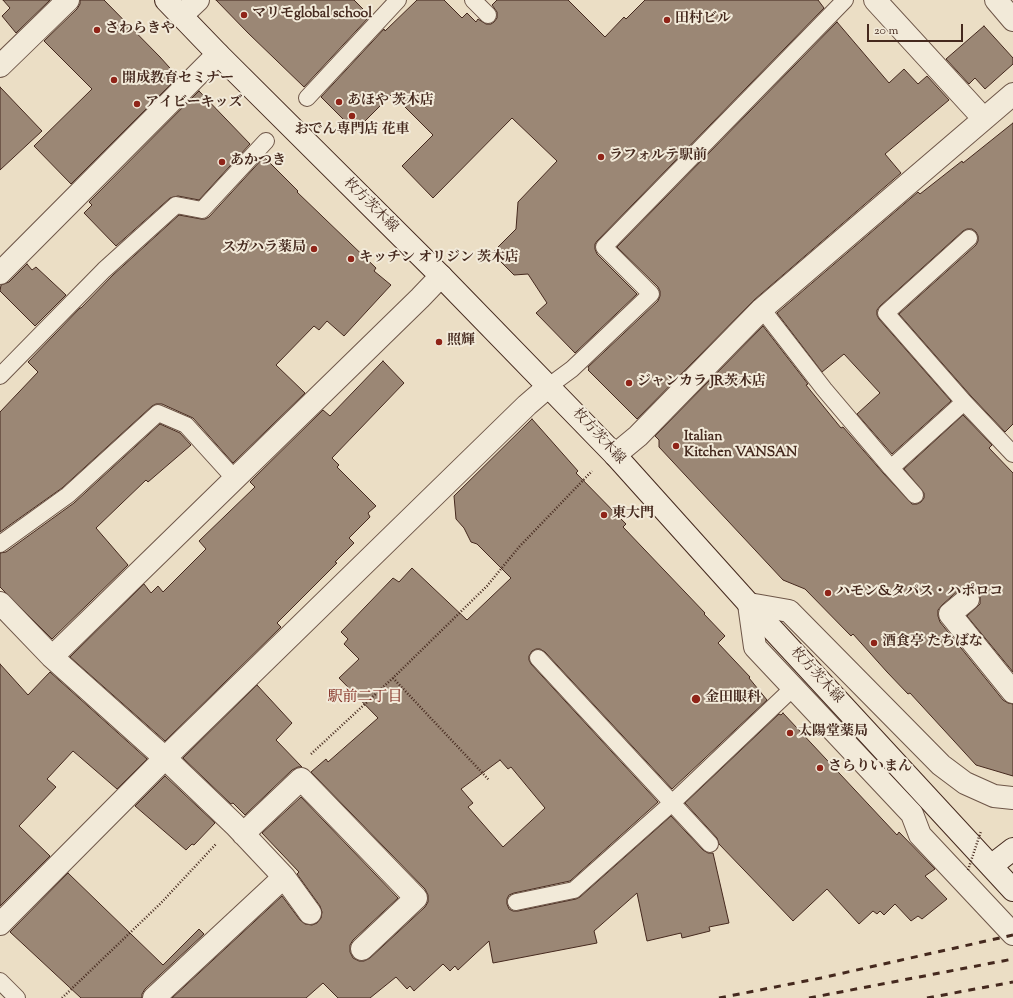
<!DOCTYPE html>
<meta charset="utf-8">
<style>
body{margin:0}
#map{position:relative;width:1013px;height:998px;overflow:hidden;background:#ebdec5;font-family:"Sorts Mill Goudy",serif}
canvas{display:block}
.scale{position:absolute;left:867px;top:24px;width:96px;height:18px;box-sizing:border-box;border:2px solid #45291e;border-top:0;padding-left:5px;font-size:12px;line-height:14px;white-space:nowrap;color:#45291e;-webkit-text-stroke:3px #f2ead9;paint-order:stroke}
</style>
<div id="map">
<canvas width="1013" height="998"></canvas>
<div class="scale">20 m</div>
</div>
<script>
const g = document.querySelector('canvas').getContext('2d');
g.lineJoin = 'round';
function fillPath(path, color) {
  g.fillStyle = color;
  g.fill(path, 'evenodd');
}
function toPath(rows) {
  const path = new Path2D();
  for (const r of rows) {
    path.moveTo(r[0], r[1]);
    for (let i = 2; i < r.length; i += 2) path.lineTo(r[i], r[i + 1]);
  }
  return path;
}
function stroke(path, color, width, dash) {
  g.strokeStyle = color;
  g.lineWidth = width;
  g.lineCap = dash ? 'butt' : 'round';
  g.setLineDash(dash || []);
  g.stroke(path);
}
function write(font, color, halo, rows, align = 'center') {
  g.font = font + ' "Sorts Mill Goudy","Noto Serif JP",serif';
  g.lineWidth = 4;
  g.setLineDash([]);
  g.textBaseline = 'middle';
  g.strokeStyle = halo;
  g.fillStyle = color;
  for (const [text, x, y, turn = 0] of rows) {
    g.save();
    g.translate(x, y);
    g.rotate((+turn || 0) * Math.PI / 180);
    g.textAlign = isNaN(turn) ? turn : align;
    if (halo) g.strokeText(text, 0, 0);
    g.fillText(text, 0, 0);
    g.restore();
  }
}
const building = toPath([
 [3,0,50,0,16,33,2,16,10,8,3,0],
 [80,0,104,0,160,57,178,77,71,184,34,146,92,89,44,41,77,9,80,4,80,0],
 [216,0,354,0,370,16,304,87,248,33,216,0],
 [417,0,444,0,462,18,467,13,476,22,478,19,486,24,491,24,494,22,497,18,497,12,492,5,497,0,568,0,605,37,624,17,626,19,645,0,818,0,824,8,597,241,595,244,595,249,597,254,637,294,575,353,536,313,547,303,528,274,514,275,492,253,516,229,518,202,557,161,512,118,433,198,402,166,433,135,392,94,355,131,321,97,384,29,385,31,417,0],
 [837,22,889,83,904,69,918,84,927,76,949,100,885,154,901,173,754,300,637,419,588,370,589,369,588,367,658,301,660,296,660,291,658,287,617,247,837,22],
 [984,26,1013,58,1013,64,985,89,975,78,969,84,946,59,984,26],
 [0,87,42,131,0,170,0,87],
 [199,91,250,144,199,200,178,196,170,198,116,246,84,213,92,205,89,202,199,91],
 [1013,123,1013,424,1005,432,971,396,899,314,976,245,978,241,978,236,976,232,972,229,967,229,963,231,880,306,877,310,877,315,879,319,951,401,892,454,857,414,880,393,844,354,822,372,777,313,918,192,920,194,962,161,963,163,1013,123],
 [264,157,298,191,297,192,376,268,374,271,391,285,344,336,327,321,319,330,314,326,276,365,305,393,233,463,193,418,162,404,156,404,152,406,62,488,0,532,0,412,38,372,28,362,80,308,81,308,113,275,179,215,201,219,205,219,209,217,264,157],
 [27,264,32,270,36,267,66,295,35,326,0,291,1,285,9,282,27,264],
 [763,326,808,384,806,385,841,428,843,427,884,474,912,504,917,504,921,502,924,498,924,493,904,469,963,415,992,445,989,448,1013,473,1013,672,967,616,980,604,980,596,977,591,972,587,966,587,960,589,942,605,938,610,938,616,940,622,1003,700,1008,703,1013,704,1013,776,976,765,910,693,908,694,887,672,853,634,851,636,805,589,783,580,659,447,659,440,655,436,763,326],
 [383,361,404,383,332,458,339,465,337,467,376,506,368,513,370,517,349,538,354,543,335,562,337,563,277,623,281,627,165,741,70,657,144,584,151,593,158,586,163,592,206,549,199,541,255,487,250,482,323,410,330,416,383,361],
 [532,419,578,471,576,473,626,524,623,527,705,613,704,614,725,636,718,643,750,677,749,678,767,700,672,789,545,652,540,649,536,649,532,651,529,656,529,660,531,664,658,802,570,881,514,893,509,895,507,899,507,904,509,909,513,911,518,911,576,899,580,897,671,816,703,850,708,853,713,853,729,923,709,927,710,931,682,938,681,933,647,941,637,893,594,931,597,943,493,963,489,941,458,970,455,966,450,971,443,964,414,991,410,986,407,989,396,977,370,998,338,998,323,983,306,998,172,998,282,896,300,920,305,924,312,925,317,923,321,918,322,912,320,906,297,874,299,872,262,833,301,797,398,898,353,940,350,945,350,952,353,958,359,961,364,961,370,958,425,907,428,902,428,895,425,889,311,772,326,759,328,762,378,718,339,678,359,659,344,644,348,639,341,632,393,578,399,582,412,568,467,620,511,578,477,544,471,542,464,528,456,519,454,496,532,419],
 [500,760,508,769,511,767,545,808,503,847,468,807,473,803,461,789,500,760],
 [160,424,180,433,191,445,148,482,146,480,96,528,128,565,52,639,0,587,0,553,6,552,74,503,160,424],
 [0,664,28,695,50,672,147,759,117,789,73,751,47,779,56,787,19,826,50,856,0,906,0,664],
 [257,685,292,723,276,740,302,767,298,767,292,770,245,815,233,803,231,804,183,758,257,685],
 [783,713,897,835,899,832,935,869,925,876,947,899,922,919,918,916,911,921,895,904,884,915,880,911,877,914,873,911,859,924,827,889,793,921,719,844,717,838,685,803,779,714,781,715,783,713],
 [165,776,215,823,194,845,192,844,186,850,135,806,165,776],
 [68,873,163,965,199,929,204,934,145,989,142,994,142,998,81,998,10,932,68,873]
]);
const path = toPath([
 [393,678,489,780],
 [311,754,393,678,487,586,519,547,592,471],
 [62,998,161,903,216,844]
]);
const lane = toPath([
 [473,0,488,15],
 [307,98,398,0],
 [969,238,886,313,964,402,1013,454],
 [762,309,824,389,891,468,915,495],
 [0,376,104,270,176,205,202,210,266,141],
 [549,386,572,369,651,294,604,247,845,0],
 [891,468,964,402],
 [0,544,68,495,158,413,186,425,235,479],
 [538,658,710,844],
 [516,902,574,890,672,803,793,688],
 [0,981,17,998]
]);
const street = toPath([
 [875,0,984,119],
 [996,0,1013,20],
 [181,16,198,0],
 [0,66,68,0],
 [0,273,218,54],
 [615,455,638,436,762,309,1013,94],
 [968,599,950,614,1013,692],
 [0,603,52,657,165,758,235,825,284,877,310,913],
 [52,657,420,298,441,276],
 [1013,798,994,796,965,783,941,765,789,611,749,604,755,647,912,814,920,835,1013,934],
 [243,834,301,779,416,898,362,949],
 [0,924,165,758,527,405,549,386],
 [154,998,284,877]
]);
const secondary = toPath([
 [166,0,218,54,441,276,615,455,749,604,1013,890],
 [991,866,1013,849]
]);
const rail = toPath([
 [719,998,821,978,1013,935],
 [809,998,1013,959],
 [927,998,1013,982]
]);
const pathBridge = toPath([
 [968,870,981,831]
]);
const markers = [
 [244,15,4,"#8f2418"],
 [667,20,4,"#8f2418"],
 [97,30,4,"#8f2418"],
 [114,80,4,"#8f2418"],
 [339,102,4,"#8f2418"],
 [137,104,4,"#8f2418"],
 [352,116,4,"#8f2418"],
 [601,157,4,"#8f2418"],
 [222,162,4,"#8f2418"],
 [314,249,4,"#8f2418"],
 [351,259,4,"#8f2418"],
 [439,342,4,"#8f2418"],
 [629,383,4,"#8f2418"],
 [676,446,4,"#8f2418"],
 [604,515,4,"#8f2418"],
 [828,593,4,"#8f2418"],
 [874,643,4,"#8f2418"],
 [696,699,5,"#8f2418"],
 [790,733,4,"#8f2418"],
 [820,768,4,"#8f2418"]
];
const poiNames = [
 ["マリモglobal school",252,15],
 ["田村ビル",675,20],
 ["さわらきや",105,30],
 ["開成教育セミナー",122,80],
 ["あほや 茨木店",347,102],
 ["アイビーキッズ",145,104],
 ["おでん専門店 花車",352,131,"center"],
 ["ラフォルテ駅前",609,157],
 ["あかつき",230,162],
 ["スガハラ薬局",306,249,"right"],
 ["キッチン オリジン 茨木店",359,259],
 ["照輝",447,342],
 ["ジャンカラ JR茨木店",637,383],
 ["Italian",684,438],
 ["Kitchen VANSAN",684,454],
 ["東大門",612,515],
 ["ハモン&タパス・ハポロコ",836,593],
 ["酒食亭 たちばな",882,643],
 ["金田眼科",705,699],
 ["太陽堂薬局",798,733],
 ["さらりいまん",828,768]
];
const streetNames = [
 ["枚方茨木線",370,206,45],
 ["枚方茨木線",598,437,47],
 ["枚方茨木線",816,676,47]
];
const neighbourhoodNames = [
 ["駅前二丁目",365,698]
];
fillPath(building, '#9b8775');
stroke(building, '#45291e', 1);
stroke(lane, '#6e5648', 18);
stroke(street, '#6e5648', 24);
stroke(secondary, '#45291e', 24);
stroke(path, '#45291e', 2.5, [1, 2]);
stroke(lane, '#f2ead9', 16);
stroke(street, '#f2ead9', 22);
stroke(secondary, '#f2ead9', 22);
stroke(rail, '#45291e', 3, [7, 7]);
stroke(pathBridge, '#45291e', 2.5, [1, 2]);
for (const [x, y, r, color] of markers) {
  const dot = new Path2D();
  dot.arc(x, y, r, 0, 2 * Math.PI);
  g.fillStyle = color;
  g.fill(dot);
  stroke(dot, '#f2ead9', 1.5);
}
write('bold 14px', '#45291e', '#f2ead9', poiNames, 'left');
write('14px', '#45291e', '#f2ead9', streetNames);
write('15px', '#7a1f14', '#f2ead9', neighbourhoodNames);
</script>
